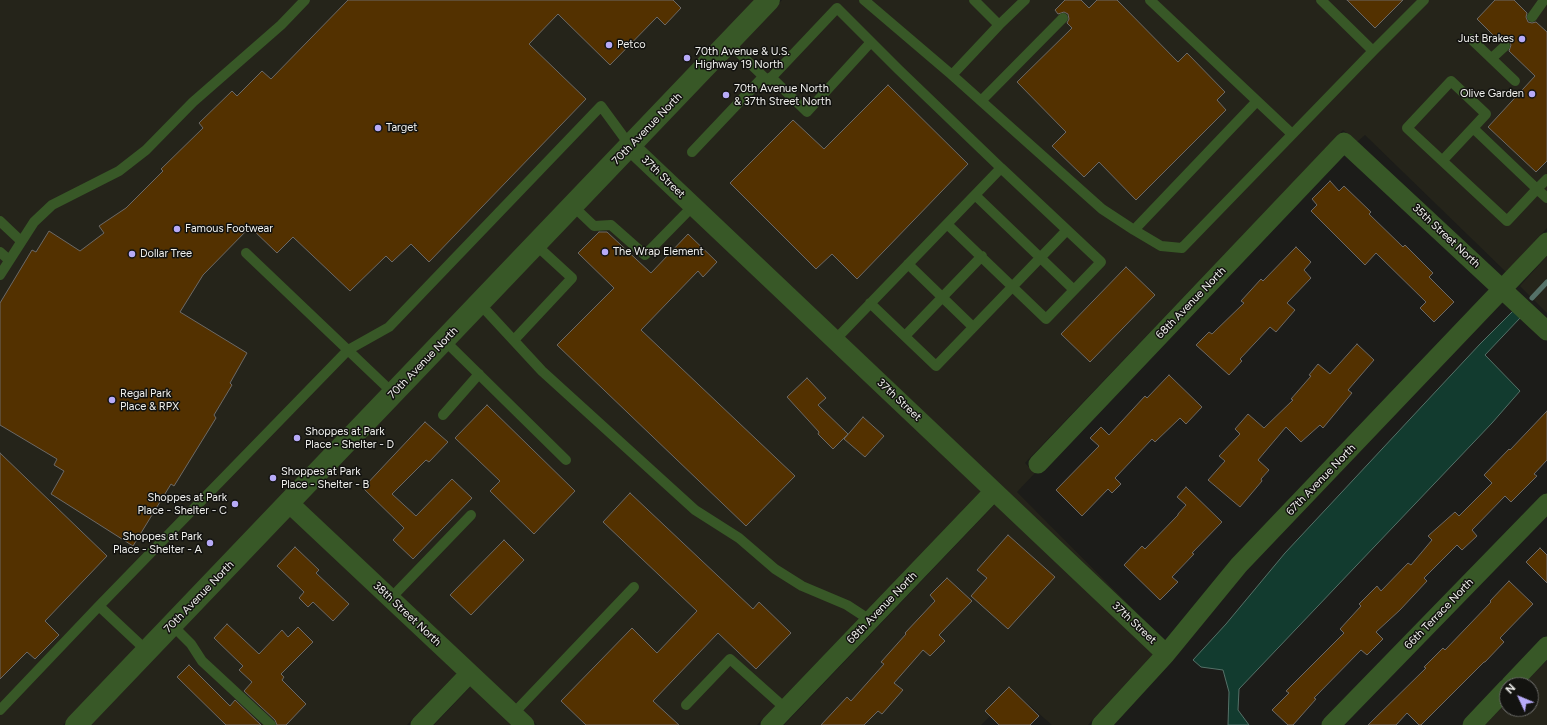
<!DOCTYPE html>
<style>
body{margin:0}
#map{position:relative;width:1547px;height:725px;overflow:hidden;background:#1c1c19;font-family:Figtree,sans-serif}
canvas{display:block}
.north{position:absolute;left:1499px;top:677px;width:40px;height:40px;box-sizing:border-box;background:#131310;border:1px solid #6b6b68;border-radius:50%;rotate:314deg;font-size:11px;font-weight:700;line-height:16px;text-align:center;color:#f0f0ed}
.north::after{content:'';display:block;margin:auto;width:14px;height:18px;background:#b7abf8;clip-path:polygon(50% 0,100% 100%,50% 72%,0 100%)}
</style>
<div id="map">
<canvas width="1547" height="725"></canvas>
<div class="north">N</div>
</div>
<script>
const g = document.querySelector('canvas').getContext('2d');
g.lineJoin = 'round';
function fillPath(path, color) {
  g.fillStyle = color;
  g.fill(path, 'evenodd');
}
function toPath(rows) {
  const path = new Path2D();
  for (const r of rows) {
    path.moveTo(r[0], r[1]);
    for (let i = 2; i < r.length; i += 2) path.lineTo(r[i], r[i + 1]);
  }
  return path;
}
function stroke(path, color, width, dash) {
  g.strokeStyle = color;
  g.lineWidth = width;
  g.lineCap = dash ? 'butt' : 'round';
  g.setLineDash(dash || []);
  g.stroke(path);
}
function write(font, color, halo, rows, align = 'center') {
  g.font = font + ' Figtree,sans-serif';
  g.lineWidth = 3;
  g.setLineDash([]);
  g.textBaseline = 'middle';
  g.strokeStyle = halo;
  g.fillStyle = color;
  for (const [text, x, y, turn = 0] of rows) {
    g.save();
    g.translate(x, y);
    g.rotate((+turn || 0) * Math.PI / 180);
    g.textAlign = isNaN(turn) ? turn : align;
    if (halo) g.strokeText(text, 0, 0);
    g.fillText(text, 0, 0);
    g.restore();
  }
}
const built = toPath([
 [0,0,756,0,623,140,63,725,0,725],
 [782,0,1547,0,1547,228,1506,272,1365,135,1357,142,1343,130,1025,463,1035,473,1017,492,1139,615,643,147],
 [632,159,981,491,757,725,537,725,302,503],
 [1547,256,1547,313,1520,286],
 [995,504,1154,653,1088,725,1052,725,1014,692,981,725,784,725],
 [290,515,457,673,407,725,89,725],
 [1547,660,1547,725,1485,725,1507,702,1507,709,1531,709,1531,685,1523,685],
 [471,686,513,725,434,725]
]);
const water = toPath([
 [1513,311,1520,318,1485,355,1520,391,1492,423,1239,689,1238,710,1249,725,1228,725,1229,692,1223,670,1201,667,1193,660,1226,624,1285,553,1480,344,1513,311]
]);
const stream = toPath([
 [1532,298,1547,282]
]);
const building = toPath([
 [348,0,673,0,681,8,665,25,657,17,610,65,558,14,529,44,586,99,429,262,411,244,392,262,386,256,350,291,293,237,277,253,250,227,203,275,180,312,247,353,230,383,232,385,214,415,216,418,174,486,171,484,133,546,51,494,64,471,54,465,57,459,0,425,0,303,32,250,36,252,49,231,80,251,104,233,99,226,126,208,163,171,161,169,203,128,199,123,232,91,237,96,262,71,271,79,348,0],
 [1065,0,1081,0,1089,8,1097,0,1117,0,1178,62,1187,53,1225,92,1217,100,1226,110,1136,200,1099,162,1084,177,1052,146,1066,132,1017,82,1072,28,1067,23,1069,19,1068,14,1064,12,1058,14,1055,10,1065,0],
 [1347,0,1403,0,1375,28,1347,0],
 [1495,0,1514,0,1527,13,1526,17,1528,22,1532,23,1536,22,1547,32,1547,161,1536,172,1488,127,1535,76,1509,51,1511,45,1509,41,1504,40,1500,42,1477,19,1495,0],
 [888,85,968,164,857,279,832,254,816,269,730,183,793,120,824,149,888,85],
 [1330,181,1339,191,1344,186,1371,212,1369,214,1403,247,1405,245,1433,273,1429,277,1454,302,1434,322,1420,308,1426,302,1376,253,1365,265,1311,211,1317,205,1312,199,1330,181],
 [599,232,607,232,651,273,688,234,717,262,703,277,698,271,641,330,795,476,746,526,557,345,614,288,578,253,599,232],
 [1296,247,1311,262,1304,270,1311,278,1287,303,1295,310,1276,332,1270,327,1240,359,1242,361,1229,375,1196,345,1209,332,1212,334,1244,303,1241,301,1261,279,1263,281,1296,247],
 [1126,267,1155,295,1090,362,1061,334,1126,267],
 [1357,344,1374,360,1348,390,1352,393,1323,428,1320,425,1301,442,1286,427,1258,460,1269,470,1261,479,1262,481,1240,507,1208,480,1225,461,1219,456,1240,434,1235,429,1248,414,1264,428,1293,400,1291,399,1311,376,1309,375,1318,364,1330,374,1357,344],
 [1169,375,1202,407,1186,424,1180,418,1155,442,1152,439,1115,478,1121,484,1112,493,1108,489,1082,516,1056,490,1099,446,1090,438,1101,427,1109,435,1145,396,1147,398,1169,375],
 [807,378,826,398,818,405,848,434,833,449,818,434,819,432,787,397,807,378],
 [487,405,575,491,534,534,490,491,500,481,455,438,487,405],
 [1547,411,1547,460,1534,474,1537,476,1511,502,1505,496,1472,530,1477,536,1462,550,1457,545,1424,578,1427,581,1400,610,1376,632,1383,639,1367,655,1361,650,1314,698,1316,699,1293,725,1288,725,1272,710,1289,693,1286,691,1344,633,1340,629,1361,606,1359,604,1377,586,1381,591,1408,563,1411,565,1432,540,1428,536,1455,512,1459,516,1492,483,1484,475,1509,449,1510,450,1547,411],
 [863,417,884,436,865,457,844,439,863,417],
 [425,422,448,442,429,462,426,460,392,494,416,516,452,479,472,498,413,559,393,540,404,528,363,488,425,422],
 [0,453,107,556,45,621,59,635,35,659,27,652,0,679,0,453],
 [1186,487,1222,522,1192,553,1194,554,1172,577,1178,582,1160,600,1124,565,1142,546,1145,549,1178,515,1178,514,1186,505,1177,497,1186,487],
 [630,493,753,609,759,602,791,633,756,669,718,633,653,701,679,725,586,725,561,701,632,628,657,653,697,611,603,522,630,493],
 [1008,535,1055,577,1008,629,971,596,987,578,977,570,1008,535],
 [504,540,524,560,471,615,450,595,504,540],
 [295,547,319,570,316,573,349,604,333,621,313,602,308,607,299,598,304,592,277,566,295,547],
 [1540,548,1547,555,1547,583,1526,562,1540,548],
 [947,578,972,601,939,635,945,641,930,656,923,650,894,683,903,690,882,714,878,711,864,725,821,725,847,697,851,701,884,664,881,662,906,634,905,633,935,601,930,595,947,578],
 [1509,581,1533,604,1500,638,1504,642,1485,662,1484,662,1421,725,1419,725,1407,713,1396,725,1368,725,1426,668,1424,667,1443,648,1445,650,1491,602,1490,601,1509,581],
 [227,624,259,654,282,630,288,637,298,627,313,642,281,674,284,677,282,680,306,704,286,725,277,725,275,720,244,691,252,682,239,670,243,666,214,638,227,624],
 [189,665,230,706,235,700,261,725,226,725,177,677,189,665],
 [1009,687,1039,716,1030,725,999,725,985,711,1009,687]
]);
const service = toPath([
 [864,0,952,75,1102,209,1134,230,1161,246,1182,248,1373,51,1321,0],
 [974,0,999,25,1025,0],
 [1150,0,1292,134],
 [1532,17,1544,0],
 [1471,39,1515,81],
 [729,43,768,81,837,8,898,69,1001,168,835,340],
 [1373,51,1424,0],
 [1492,58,1505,46],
 [952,75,999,25],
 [771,77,807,112,871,42],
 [981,101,1063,18],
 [692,152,763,77],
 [1443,160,1473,128],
 [1547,179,1537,189,1507,221,1407,128,1451,81,1486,114,1473,128,1537,189,1547,198],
 [975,195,1074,290],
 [573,206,594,226,611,225,645,255,693,206],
 [0,221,21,241],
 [947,224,1046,319,1101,262,1001,168],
 [1134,230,1257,101],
 [0,252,9,260],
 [246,253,394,394],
 [908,264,973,327],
 [0,275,34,222,52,205,119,171,146,150,193,102,281,25,305,0],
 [870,303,936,366,1067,230],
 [480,304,542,371,695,510,739,538,775,569,802,586,847,605,870,620],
 [905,336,982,256],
 [514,340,572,278,536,245],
 [445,341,566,460],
 [443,415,479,374],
 [391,598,471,515],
 [99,606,147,651],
 [172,625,191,644,202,661,271,725],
 [686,705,730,659,786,709],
 [0,710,99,606,348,350,389,327,601,106,631,147],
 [513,714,634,587]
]);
const minor = toPath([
 [631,147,1166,654],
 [1038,464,1344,142,1547,331],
 [289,503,525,725],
 [1510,685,1547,646],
 [420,725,470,673],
 [770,725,994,491],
 [1101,725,1166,654,1239,565,1547,242],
 [1331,725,1547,503],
 [1472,725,1507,688]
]);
const tertiary = toPath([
 [76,725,769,0]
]);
const markers = [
 [1522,39,4,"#b7abf8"],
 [609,45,4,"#b7abf8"],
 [687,58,4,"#b7abf8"],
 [1532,94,4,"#b7abf8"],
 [726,95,4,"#b7abf8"],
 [378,128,4,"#b7abf8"],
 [177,229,4,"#b7abf8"],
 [605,252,4,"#b7abf8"],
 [132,254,4,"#b7abf8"],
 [112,400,4,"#b7abf8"],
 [297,438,4,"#b7abf8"],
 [273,478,4,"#b7abf8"],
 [235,504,4,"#b7abf8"],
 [210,543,4,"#b7abf8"]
];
const poiNames = [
 ["Just Brakes",1514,39,"right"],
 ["Petco",617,45],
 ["70th Avenue & U.S.",695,52],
 ["Highway 19 North",695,65],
 ["70th Avenue North",734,89],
 ["& 37th Street North",734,102],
 ["Olive Garden",1524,94,"right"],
 ["Target",386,128],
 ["Famous Footwear",185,229],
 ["The Wrap Element",613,252],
 ["Dollar Tree",140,254],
 ["Regal Park",120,394],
 ["Place & RPX",120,407],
 ["Shoppes at Park",305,432],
 ["Place - Shelter - D",305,445],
 ["Shoppes at Park",281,472],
 ["Place - Shelter - B",281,485],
 ["Shoppes at Park",227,498,"right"],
 ["Place - Shelter - C",227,511,"right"],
 ["Shoppes at Park",202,537,"right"],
 ["Place - Shelter - A",202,550,"right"]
];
const streetNames = [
 ["70th Avenue North",647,129,-46],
 ["37th Street",663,177,44],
 ["35th Street North",1446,236,43],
 ["68th Avenue North",1191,303,-46],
 ["70th Avenue North",423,363,-46],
 ["37th Street",899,400,43],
 ["67th Avenue North",1321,480,-46],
 ["70th Avenue North",199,597,-46],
 ["68th Avenue North",882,608,-46],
 ["38th Street North",407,614,43],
 ["66th Terrace North",1439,614,-46],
 ["37th Street",1134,623,43]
];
fillPath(built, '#25241a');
fillPath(water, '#123b2f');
stroke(water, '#557168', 1);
stroke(stream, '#557168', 5);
fillPath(building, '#533100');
stroke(building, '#6c6966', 1);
stroke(service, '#385827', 10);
stroke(minor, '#385827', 19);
stroke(tertiary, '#385827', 22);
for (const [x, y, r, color] of markers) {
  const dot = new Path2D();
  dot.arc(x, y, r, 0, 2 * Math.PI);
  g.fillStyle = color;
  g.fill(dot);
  stroke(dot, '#131310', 1.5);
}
write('11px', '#f0f0ed', '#131310', poiNames, 'left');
write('11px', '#f0f0ed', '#131310', streetNames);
</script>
